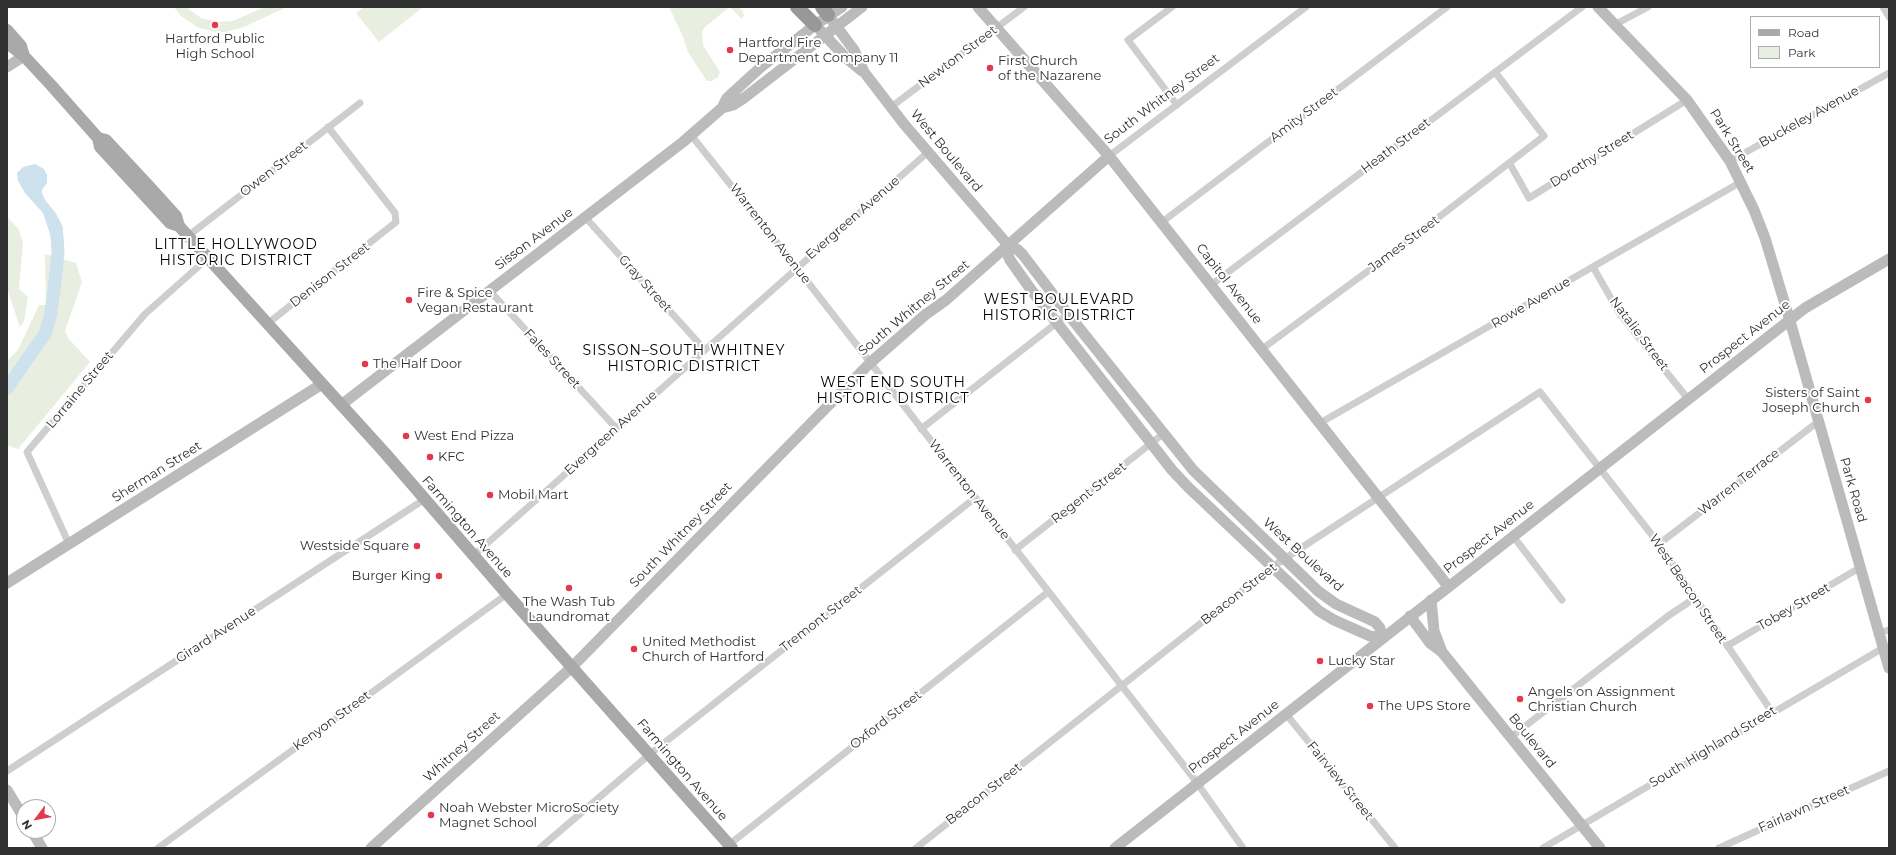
<!DOCTYPE html>
<meta charset="utf-8">
<style>
body{margin:0}
#map{position:relative;width:1896px;height:855px;overflow:hidden;background:#fff;font-family:Montserrat,sans-serif}
canvas{display:block}
.frame{position:absolute;inset:0;border:8px solid #313131;pointer-events:none}
.legend{position:absolute;left:1750px;top:16px;width:130px;height:52px;box-sizing:border-box;background:#fff;border:1px solid #adadad;margin:0;padding:5px 7px;list-style:none;font-size:12px;color:#313131}
.legend li{display:flex;align-items:center;gap:8px;height:20px}
.legend b{width:20px;border:1px solid #adadad}
.north{position:absolute;left:16px;top:799px;width:40px;height:40px;box-sizing:border-box;background:#fff;border:1px solid #adadad;border-radius:50%;rotate:238deg;font-size:11px;font-weight:700;line-height:16px;text-align:center;color:#313131}
.north::after{content:'';display:block;margin:auto;width:14px;height:18px;background:#e4384e;clip-path:polygon(50% 0,100% 100%,50% 72%,0 100%)}
</style>
<div id="map">
<canvas width="1896" height="855"></canvas>
<div class="frame"></div>
<ul class="legend">
<li><b style="height:5px;background:#a9a9a9"></b>Road</li>
<li><b style="height:11px;background:#e8eee0"></b>Park</li>
</ul>
<div class="north">N</div>
</div>
<script>
const g = document.querySelector('canvas').getContext('2d');
g.lineJoin = 'round';
function fillPath(path, color) {
  g.fillStyle = color;
  g.fill(path, 'evenodd');
}
function toPath(rows) {
  const path = new Path2D();
  for (const r of rows) {
    path.moveTo(r[0], r[1]);
    for (let i = 2; i < r.length; i += 2) path.lineTo(r[i], r[i + 1]);
  }
  return path;
}
function stroke(path, color, width, dash) {
  g.strokeStyle = color;
  g.lineWidth = width;
  g.lineCap = dash ? 'butt' : 'round';
  g.setLineDash(dash || []);
  g.stroke(path);
}
function write(font, color, halo, rows, align = 'center') {
  g.font = font + ' Montserrat,sans-serif';
  g.lineWidth = 4;
  g.setLineDash([]);
  g.textBaseline = 'middle';
  g.strokeStyle = halo;
  g.fillStyle = color;
  for (const [text, x, y, turn = 0] of rows) {
    g.save();
    g.translate(x, y);
    g.rotate((+turn || 0) * Math.PI / 180);
    g.textAlign = isNaN(turn) ? turn : align;
    if (halo) g.strokeText(text, 0, 0);
    g.fillText(text, 0, 0);
    g.restore();
  }
}
const green = toPath([
 [174,7,186,7,201,18,217,22,233,21,264,7,287,7,244,27,225,32,215,32,197,27,181,16],
 [364,7,423,7,379,42,356,13],
 [669,7,738,7,742,10,744,15,742,19,731,8,728,8,704,28,702,32,703,45,720,72,718,77,712,81,707,81,695,63,688,52,684,39],
 [7,217,18,228,23,242,19,289,28,297,24,321,20,327,7,288],
 [45,254,76,263,82,282,65,331,68,338,90,362,18,449,7,445,7,361,18,350,39,305,46,305]
]);
const water = toPath([
 [35,164,44,169,47,175,47,183,42,190,42,193,45,200,55,212,63,227,63,252,58,252,52,249,52,240,43,213,25,193,18,181,17,173,23,167]
]);
const river = toPath([
 [7,388,45,334,50,317,54,291,58,252,57,236]
]);
const street = toPath([
 [1172,7,1128,40,1177,105],
 [1883,7,1889,17],
 [1616,24,1648,7],
 [891,107,1024,7],
 [691,135,796,267,1192,776,1243,848],
 [1109,156,1306,7],
 [1730,161,1889,73],
 [1510,164,1529,198,1687,100],
 [585,217,705,350],
 [1162,222,1447,7],
 [188,236,360,103],
 [1593,267,1620,314,1688,399],
 [1211,285,1582,7],
 [489,290,616,428],
 [267,324,396,222,395,213,328,127],
 [1262,349,1391,254,1544,136,1495,72],
 [1320,423,1741,182],
 [921,429,1068,314],
 [1513,536,1562,600],
 [69,544,27,452,145,314,208,258],
 [1659,544,1819,421],
 [1015,550,1163,434],
 [474,555,928,152],
 [1879,633,1889,630],
 [1727,646,1861,567],
 [1286,714,1395,848],
 [1511,737,1668,616,1695,598],
 [7,771,425,499],
 [726,847,1048,592],
 [158,848,507,594],
 [540,848,650,754,975,498],
 [916,848,1272,567,1540,392,1659,544,1772,712],
 [1543,848,1883,648],
 [1719,848,1889,771]
]);
const secondary = toPath([
 [978,7,1109,156,1448,586],
 [1598,7,1687,100,1730,161,1754,210,1765,238,1790,321,1889,668],
 [828,15,854,50,864,72,904,124,1008,245,1018,250,1023,255,1068,314,1193,470,1318,591,1336,604,1375,622,1380,628,1382,638,1370,636,1334,620,1319,611,1188,487,1172,470,1032,291,1010,260,1007,253,1008,245],
 [820,30,845,57,862,71],
 [7,67,24,56],
 [722,108,727,98,761,67,815,25,842,7],
 [341,405,683,142,722,108,733,105,744,98,862,7],
 [7,583,322,384],
 [1431,600,1434,631,1442,652],
 [1410,616,1430,643,1442,652,1600,848],
 [7,790,24,818],
 [32,831,42,848],
 [371,848,572,667,870,363,925,315,946,300,1109,156],
 [1115,848,1805,308,1889,259]
]);
const primary = toPath([
 [7,30,21,46,24,56],
 [7,43,24,56,51,85,98,138,100,147,170,223,179,226],
 [98,138,106,140,148,185,176,216,179,226,385,453,507,594,732,848]
]);
const highway = toPath([
 [797,7,815,25],
 [822,7,828,15]
]);
const markers = [
 [215,25,4,"#e4384e"],
 [730,50,4,"#e4384e"],
 [990,68,4,"#e4384e"],
 [409,300,4,"#e4384e"],
 [365,364,4,"#e4384e"],
 [1868,400,4,"#e4384e"],
 [406,436,4,"#e4384e"],
 [430,457,4,"#e4384e"],
 [490,495,4,"#e4384e"],
 [417,546,4,"#e4384e"],
 [439,576,4,"#e4384e"],
 [569,588,4,"#e4384e"],
 [634,649,4,"#e4384e"],
 [1320,661,4,"#e4384e"],
 [1520,699,4,"#e4384e"],
 [1370,706,4,"#e4384e"],
 [431,815,4,"#e4384e"]
];
const poiNames = [
 ["Hartford Public",215,39,"center"],
 ["High School",215,54,"center"],
 ["Hartford Fire",738,43],
 ["Department Company 11",738,58],
 ["First Church",998,61],
 ["of the Nazarene",998,76],
 ["Fire & Spice",417,293],
 ["Vegan Restaurant",417,308],
 ["The Half Door",373,364],
 ["Sisters of Saint",1860,393,"right"],
 ["Joseph Church",1860,408,"right"],
 ["West End Pizza",414,436],
 ["KFC",438,457],
 ["Mobil Mart",498,495],
 ["Westside Square",409,546,"right"],
 ["Burger King",431,576,"right"],
 ["The Wash Tub",569,602,"center"],
 ["Laundromat",569,617,"center"],
 ["United Methodist",642,642],
 ["Church of Hartford",642,657],
 ["Lucky Star",1328,661],
 ["Angels on Assignment",1528,692],
 ["Christian Church",1528,707],
 ["The UPS Store",1378,706],
 ["Noah Webster MicroSociety",439,808],
 ["Magnet School",439,823]
];
const streetNames = [
 ["Newton Street",958,57,-37],
 ["South Whitney Street",1162,99,-37],
 ["Amity Street",1304,115,-37],
 ["Buckeley Avenue",1809,117,-29],
 ["Park Street",1732,141,58],
 ["Heath Street",1396,146,-37],
 ["West Boulevard",946,151,50],
 ["Dorothy Street",1592,159,-32],
 ["Owen Street",274,169,-38],
 ["Evergreen Avenue",853,218,-41],
 ["Warrenton Avenue",770,234,52],
 ["Sisson Avenue",534,239,-37],
 ["James Street",1404,244,-37],
 ["Denison Street",330,275,-38],
 ["Gray Street",645,284,48],
 ["Capitol Avenue",1229,284,52],
 ["Rowe Avenue",1531,303,-30],
 ["South Whitney Street",914,308,-40],
 ["Natalie Street",1639,334,53],
 ["Prospect Avenue",1745,337,-38],
 ["Fales Street",552,359,47],
 ["Lorraine Street",80,390,-50],
 ["Evergreen Avenue",611,433,-42],
 ["Sherman Street",157,472,-32],
 ["Warren Terrace",1739,482,-38],
 ["Warrenton Avenue",969,490,52],
 ["Park Road",1853,490,74],
 ["Regent Street",1089,493,-38],
 ["Farmington Avenue",467,527,49],
 ["South Whitney Street",681,535,-46],
 ["Prospect Avenue",1489,537,-38],
 ["West Boulevard",1303,555,42],
 ["West Beacon Street",1688,589,56],
 ["Beacon Street",1239,594,-38],
 ["Tobey Street",1794,607,-30],
 ["Tremont Street",821,619,-38],
 ["Girard Avenue",216,635,-33],
 ["Oxford Street",886,720,-38],
 ["Kenyon Street",332,721,-36],
 ["Prospect Avenue",1234,737,-38],
 ["Boulevard",1532,741,51],
 ["Whitney Street",462,747,-42],
 ["South Highland Street",1713,747,-31],
 ["Farmington Avenue",682,770,49],
 ["Fairview Street",1340,781,51],
 ["Beacon Street",984,794,-38],
 ["Fairlawn Street",1804,809,-24]
];
const neighbourhoodNames = [
 ["LITTLE HOLLYWOOD",236,245],
 ["HISTORIC DISTRICT",236,261],
 ["WEST BOULEVARD",1059,300],
 ["HISTORIC DISTRICT",1059,316],
 ["SISSON–SOUTH WHITNEY",684,351],
 ["HISTORIC DISTRICT",684,367],
 ["WEST END SOUTH",893,383],
 ["HISTORIC DISTRICT",893,399]
];
fillPath(green, '#e8eee0');
fillPath(water, '#cde2ed');
stroke(river, '#cde2ed', 13);
stroke(street, '#cecece', 7);
stroke(secondary, '#bbb', 11);
stroke(primary, '#a9a9a9', 12);
stroke(highway, '#989898', 14);
for (const [x, y, r, color] of markers) {
  const dot = new Path2D();
  dot.arc(x, y, r, 0, 2 * Math.PI);
  g.fillStyle = color;
  g.fill(dot);
  stroke(dot, '#fff', 1.5);
}
write('13px', '#313131', '#fff', poiNames, 'left');
write('13px', '#313131', '#fff', streetNames);
g.letterSpacing = '1px';
write('14px', '#000', '#fff', neighbourhoodNames);
g.letterSpacing = '0px';
</script>
